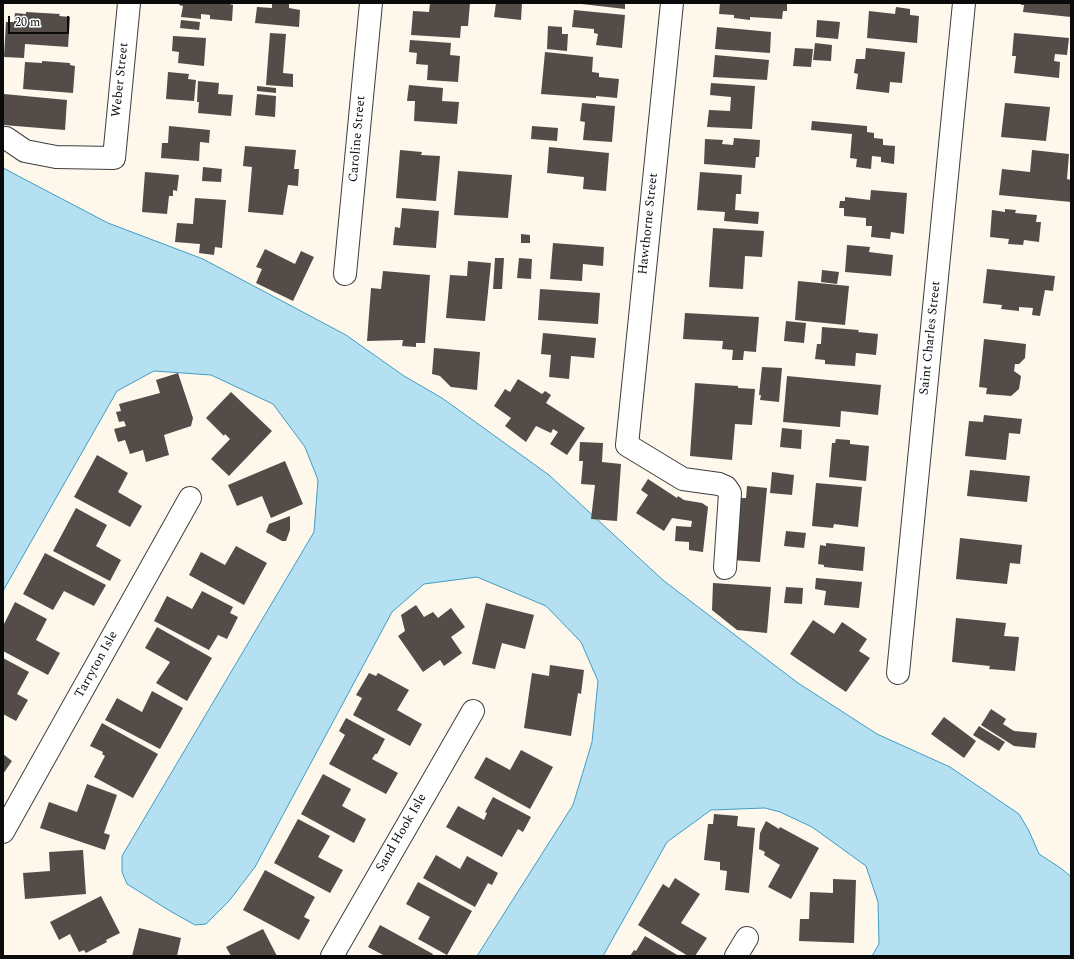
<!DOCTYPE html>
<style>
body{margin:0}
#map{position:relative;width:1074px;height:959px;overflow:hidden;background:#fdf8eb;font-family:Spectral,serif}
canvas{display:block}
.frame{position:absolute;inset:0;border:4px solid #0b0b0b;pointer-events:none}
.scale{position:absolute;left:8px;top:16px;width:61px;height:18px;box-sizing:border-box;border:2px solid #0b0b0b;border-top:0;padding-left:5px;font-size:12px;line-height:14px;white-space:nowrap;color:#0b0b0b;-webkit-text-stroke:3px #fff;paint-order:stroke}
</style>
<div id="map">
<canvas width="1074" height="959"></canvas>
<div class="frame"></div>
<div class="scale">20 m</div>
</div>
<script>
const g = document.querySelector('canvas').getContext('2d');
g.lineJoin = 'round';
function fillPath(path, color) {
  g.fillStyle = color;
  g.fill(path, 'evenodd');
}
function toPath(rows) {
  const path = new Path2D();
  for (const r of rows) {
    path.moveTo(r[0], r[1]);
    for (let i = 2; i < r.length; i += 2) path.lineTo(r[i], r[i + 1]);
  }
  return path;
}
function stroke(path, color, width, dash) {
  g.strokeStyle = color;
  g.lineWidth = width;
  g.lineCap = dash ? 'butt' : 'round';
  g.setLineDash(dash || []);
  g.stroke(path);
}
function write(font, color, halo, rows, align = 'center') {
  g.font = font + ' Spectral,serif';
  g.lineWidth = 4;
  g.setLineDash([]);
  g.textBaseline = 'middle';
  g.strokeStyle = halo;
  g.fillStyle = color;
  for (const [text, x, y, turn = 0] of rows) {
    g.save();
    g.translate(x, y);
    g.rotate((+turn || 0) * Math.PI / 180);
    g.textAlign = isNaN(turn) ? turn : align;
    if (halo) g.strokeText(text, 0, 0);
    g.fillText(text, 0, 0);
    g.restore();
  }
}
const water = toPath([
 [3,168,108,223,203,259,346,335,404,376,442,398,549,475,664,581,798,683,877,734,950,767,1019,814,1029,831,1039,854,1062,869,1071,877,1071,956,872,956,879,944,878,902,866,866,812,827,780,812,765,808,711,810,667,842,603,956,477,956,573,805,592,742,598,681,581,642,546,606,477,577,424,584,392,612,255,867,229,901,206,924,195,925,170,911,127,884,122,872,122,856,314,532,318,480,305,447,273,404,211,375,154,371,117,391,3,591,3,168]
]);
const building = toPath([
 [180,3,226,3,233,5,232,21,210,19,210,15,201,14,201,19,181,17,183,6,179,5],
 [272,3,289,3,289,8,300,10,299,27,255,23,257,7,272,8],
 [430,3,470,3,468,26,461,26,460,38,411,35,413,11,429,12],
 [496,3,522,3,521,20,494,17],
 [573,3,625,3,625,9],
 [720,3,787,3,787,11,783,11,782,19,750,17,750,20,734,18,734,15,719,14],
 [1021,3,1071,3,1071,17,1023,12,1024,5,1021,5],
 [896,7,910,9,910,15,919,16,917,43,867,38,869,11,895,14],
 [574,10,625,15,622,48,596,45,598,34,594,33,594,29,572,27],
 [26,12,60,14,59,16,70,17,68,47,25,44,24,58,4,57,6,22,14,22,15,13,26,14],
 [181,20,200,22,199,30,180,28],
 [817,20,840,22,838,39,816,37],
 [548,26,562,27,562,34,568,34,567,51,547,49],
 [717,27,771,32,770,53,715,49],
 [270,33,286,34,283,73,293,74,293,87,266,85],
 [1014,33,1069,38,1067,55,1055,54,1054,61,1060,62,1059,78,1014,73,1016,56,1012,56],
 [173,36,206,38,204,66,178,63,179,52,172,51],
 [410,40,451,43,450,55,460,56,458,82,427,80,428,65,416,64,417,53,409,52],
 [815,43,832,45,831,61,813,60],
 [795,48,813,49,811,67,793,66],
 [866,48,905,52,902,83,890,82,889,93,856,89,858,74,854,73,856,59,865,59],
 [545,52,593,57,592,72,599,73,599,77,619,79,617,98,596,96,596,98,541,94],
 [715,55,769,60,767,80,713,77],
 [42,61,70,63,70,65,75,66,73,93,23,89,25,62,42,63],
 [168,72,189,74,188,79,196,80,194,101,166,99],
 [198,81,219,83,218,94,233,95,231,116,198,113,199,102,197,102],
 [711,83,755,86,752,129,707,127,709,110,730,111,731,97,710,95],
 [409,85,443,88,442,101,459,102,457,124,414,121,415,101,407,101],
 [257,86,276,88,276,93,257,91],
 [4,94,67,100,65,130,3,125],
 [257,94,276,96,275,117,255,115],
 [582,103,615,106,612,142,583,140,585,122,580,121],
 [1005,103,1050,107,1046,141,1001,137],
 [812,121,867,126,867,132,874,133,874,138,883,139,883,145,895,146,894,164,881,162,881,157,872,156,871,169,856,167,857,159,850,158,852,134,811,130],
 [169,126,210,130,209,143,200,142,199,161,161,158,162,143,168,143],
 [532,126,558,128,557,141,531,139],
 [734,138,760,140,759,157,756,157,755,168,704,164,705,139,723,140,722,144,733,145],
 [245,146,296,150,294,169,299,169,298,186,288,185,283,215,248,212,252,167,243,166],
 [549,147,609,153,606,191,583,189,584,177,547,173],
 [400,150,422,152,421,155,440,156,436,201,396,198],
 [1032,150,1069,154,1067,179,1071,180,1071,202,999,195,1002,169,1030,172],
 [203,167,222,169,221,182,202,181],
 [458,171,512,175,508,218,454,215],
 [145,172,179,175,177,191,173,190,173,196,169,196,167,214,142,212],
 [700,172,742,175,741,194,736,194,735,210,759,212,758,224,724,221,725,212,697,210],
 [871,190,907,193,904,234,891,232,890,239,871,237,872,226,866,226,866,218,844,216,844,208,839,208,840,201,845,201,845,197,870,200],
 [195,198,226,200,222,248,215,247,214,255,199,253,200,244,175,242,177,223,193,224],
 [402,208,439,211,436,248,393,245,395,227,400,228],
 [1005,209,1016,210,1015,213,1037,215,1036,222,1041,222,1039,242,1024,240,1023,245,1008,244,1009,239,990,237,992,210,1005,212],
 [713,228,764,231,762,257,745,256,743,289,709,287],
 [521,234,530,235,530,243,521,243],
 [553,243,604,247,603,266,583,264,582,281,550,279],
 [847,245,870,247,869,252,893,255,891,276,845,272],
 [265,249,295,264,301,251,314,257,293,301,256,283,262,269,256,267],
 [495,258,504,258,502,289,493,289],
 [519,258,532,259,531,279,517,278],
 [468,261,491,263,485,321,446,318,450,275,467,276],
 [987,269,1055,276,1053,291,1045,290,1040,316,1032,315,1033,308,1019,307,1019,311,1001,309,1002,305,983,303],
 [822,270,839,272,837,284,821,282],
 [383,271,430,275,425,343,416,343,416,347,402,346,403,340,367,341,371,288,381,289],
 [798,281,849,286,845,325,795,320],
 [540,289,600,293,598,324,538,320],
 [685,313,759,317,756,352,744,351,743,360,732,360,733,350,722,349,723,341,683,339],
 [786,321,806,323,804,343,784,341],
 [822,327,859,330,858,332,878,334,876,355,856,353,855,366,825,364,825,360,815,359,817,344,821,344],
 [543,333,596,338,594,358,571,356,569,379,549,377,551,355,541,354],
 [984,339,1026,344,1025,358,1019,364,1015,364,1014,371,1021,376,1019,389,1011,396,986,394,987,388,979,387],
 [434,348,480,352,477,390,451,387,440,376,432,374],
 [762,367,782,368,779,402,760,400,761,395,759,395],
 [178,373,193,418,191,426,164,435,169,455,146,462,143,450,130,454,125,440,118,442,114,429,126,426,124,421,119,422,116,412,121,411,119,404,160,393,156,380],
 [787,376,881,385,878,415,841,411,840,427,783,422],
 [518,379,542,394,545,391,551,395,546,403,585,428,567,455,550,444,558,432,553,429,551,433,536,426,526,442,505,426,511,418,494,406,505,389,510,392],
 [695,383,738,386,738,388,755,389,752,425,735,424,732,460,690,456],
 [231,392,272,431,229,476,211,459,230,439,225,434,224,436,206,418],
 [984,415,1022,419,1020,434,1009,433,1006,460,965,456,969,421,983,422],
 [782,428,802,430,801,449,780,447],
 [836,439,850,440,850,444,869,446,866,481,829,477,832,443,835,443],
 [580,442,603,443,602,462,621,464,617,521,591,519,595,485,581,484,583,461,579,461],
 [97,455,128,473,118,492,142,506,130,527,74,497],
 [285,461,303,504,271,518,262,496,237,506,228,485],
 [970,470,1030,476,1027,502,967,496],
 [772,472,794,475,792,495,770,493],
 [648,479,677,498,678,496,684,500,702,503,708,507,703,552,689,550,689,542,675,541,676,526,691,527,692,521,672,518,664,531,636,513,648,495,641,490],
 [816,483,862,487,858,527,834,524,833,528,812,526],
 [747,486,767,488,760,562,732,560,738,498,746,498],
 [76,508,107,525,96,546,121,560,110,581,53,551],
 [290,516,290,530,286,541,282,541,266,532,269,524],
 [786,531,806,533,804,548,784,546],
 [960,538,1022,545,1020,564,1010,563,1007,584,956,579],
 [826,543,865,547,863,571,824,567,824,565,818,564,820,545,826,546],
 [236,546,267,563,244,605,189,575,201,552,225,565],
 [45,553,106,585,94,606,64,591,53,610,23,594],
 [816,578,862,582,859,608,824,605,826,591,815,589],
 [713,583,771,587,767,633,737,630,712,610],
 [786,587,803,588,802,604,784,603],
 [202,591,233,607,230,613,238,617,227,639,218,635,209,650,154,621,167,596,192,609],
 [15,602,47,619,36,640,60,653,48,675,3,651,3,626],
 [486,603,534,615,525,649,502,643,495,669,472,664],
 [416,605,424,617,433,612,438,618,451,608,465,627,451,637,462,653,444,666,440,660,423,672,398,636,405,631,401,615],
 [956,618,1006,623,1004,636,1019,637,1015,671,989,669,990,666,952,662],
 [813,620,834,634,842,622,867,639,859,651,870,658,846,692,790,654],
 [157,627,212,658,187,701,156,683,170,662,145,648],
 [3,658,29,672,17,694,28,700,16,721,3,714],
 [550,665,584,670,581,694,578,693,571,736,524,728,532,673,549,676],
 [369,673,376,676,378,673,409,690,397,710,422,724,410,746,353,715,362,698,356,695],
 [152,691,183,708,160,749,105,720,117,698,142,712],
 [991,709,1006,719,1003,724,1014,731,1037,733,1035,748,1014,746,981,725],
 [944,717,976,741,964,758,931,734],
 [346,718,385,739,377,754,375,754,372,759,398,773,386,794,329,764,345,735,339,731],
 [102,723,158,754,133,798,94,777,105,756,102,754,103,752,90,746],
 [979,726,1005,742,999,751,973,735],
 [521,750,553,767,530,809,474,778,486,757,510,770],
 [3,754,12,761,3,774],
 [323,774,351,789,342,806,366,819,354,843,301,814],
 [87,784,117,795,104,833,110,835,105,850,40,828,49,802,77,812],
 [493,797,531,817,523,832,518,829,502,857,446,827,458,806,484,820,487,813,485,812],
 [714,814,738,816,737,826,755,828,749,893,725,890,727,871,720,870,720,862,704,860,708,824,713,824],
 [298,819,330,836,318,857,343,870,330,893,274,863],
 [766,821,779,829,780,827,819,848,791,899,768,887,780,865,764,855,765,852,759,849,760,833],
 [83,850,86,894,25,899,23,873,50,871,49,852],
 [436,855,460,869,467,856,498,873,492,885,488,883,475,907,423,878],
 [265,870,315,897,304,917,310,920,299,940,243,910],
 [675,878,700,894,681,923,707,938,695,956,688,956,638,925,663,884,669,888],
 [833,879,856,880,854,943,799,941,800,919,809,919,810,892,833,893],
 [418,882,472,911,447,955,418,939,430,917,406,904],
 [101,896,120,933,106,940,107,942,86,953,84,950,79,952,70,934,59,940,50,922],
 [380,925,433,954,432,956,385,956,368,947],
 [139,928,181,938,177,956,132,956],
 [263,929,277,956,231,956,226,947],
 [645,936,679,956,630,956,634,950,636,951]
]);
const minor = toPath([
 [672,3,627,445,683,479,719,484,726,487,730,493,725,568],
 [6,138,25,151,56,157,114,158,129,3],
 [345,274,371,3],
 [898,673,964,3],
 [3,832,190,498],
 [332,956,473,711],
 [736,956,747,938]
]);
const streetNames = [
 ["Weber Street",121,80,-84],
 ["Caroline Street",358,139,-85],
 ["Hawthorne Street",649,224,-84],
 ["Saint Charles Street",931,338,-84],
 ["Tarryton Isle",97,665,-61],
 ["Sand Hook Isle",402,833,-60]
];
fillPath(water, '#b4e0f1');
stroke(water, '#419cc2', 1);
fillPath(building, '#534c49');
stroke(minor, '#3e3e3e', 24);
stroke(minor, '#fff', 22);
write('13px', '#0b0b0b', '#fff', streetNames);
</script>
